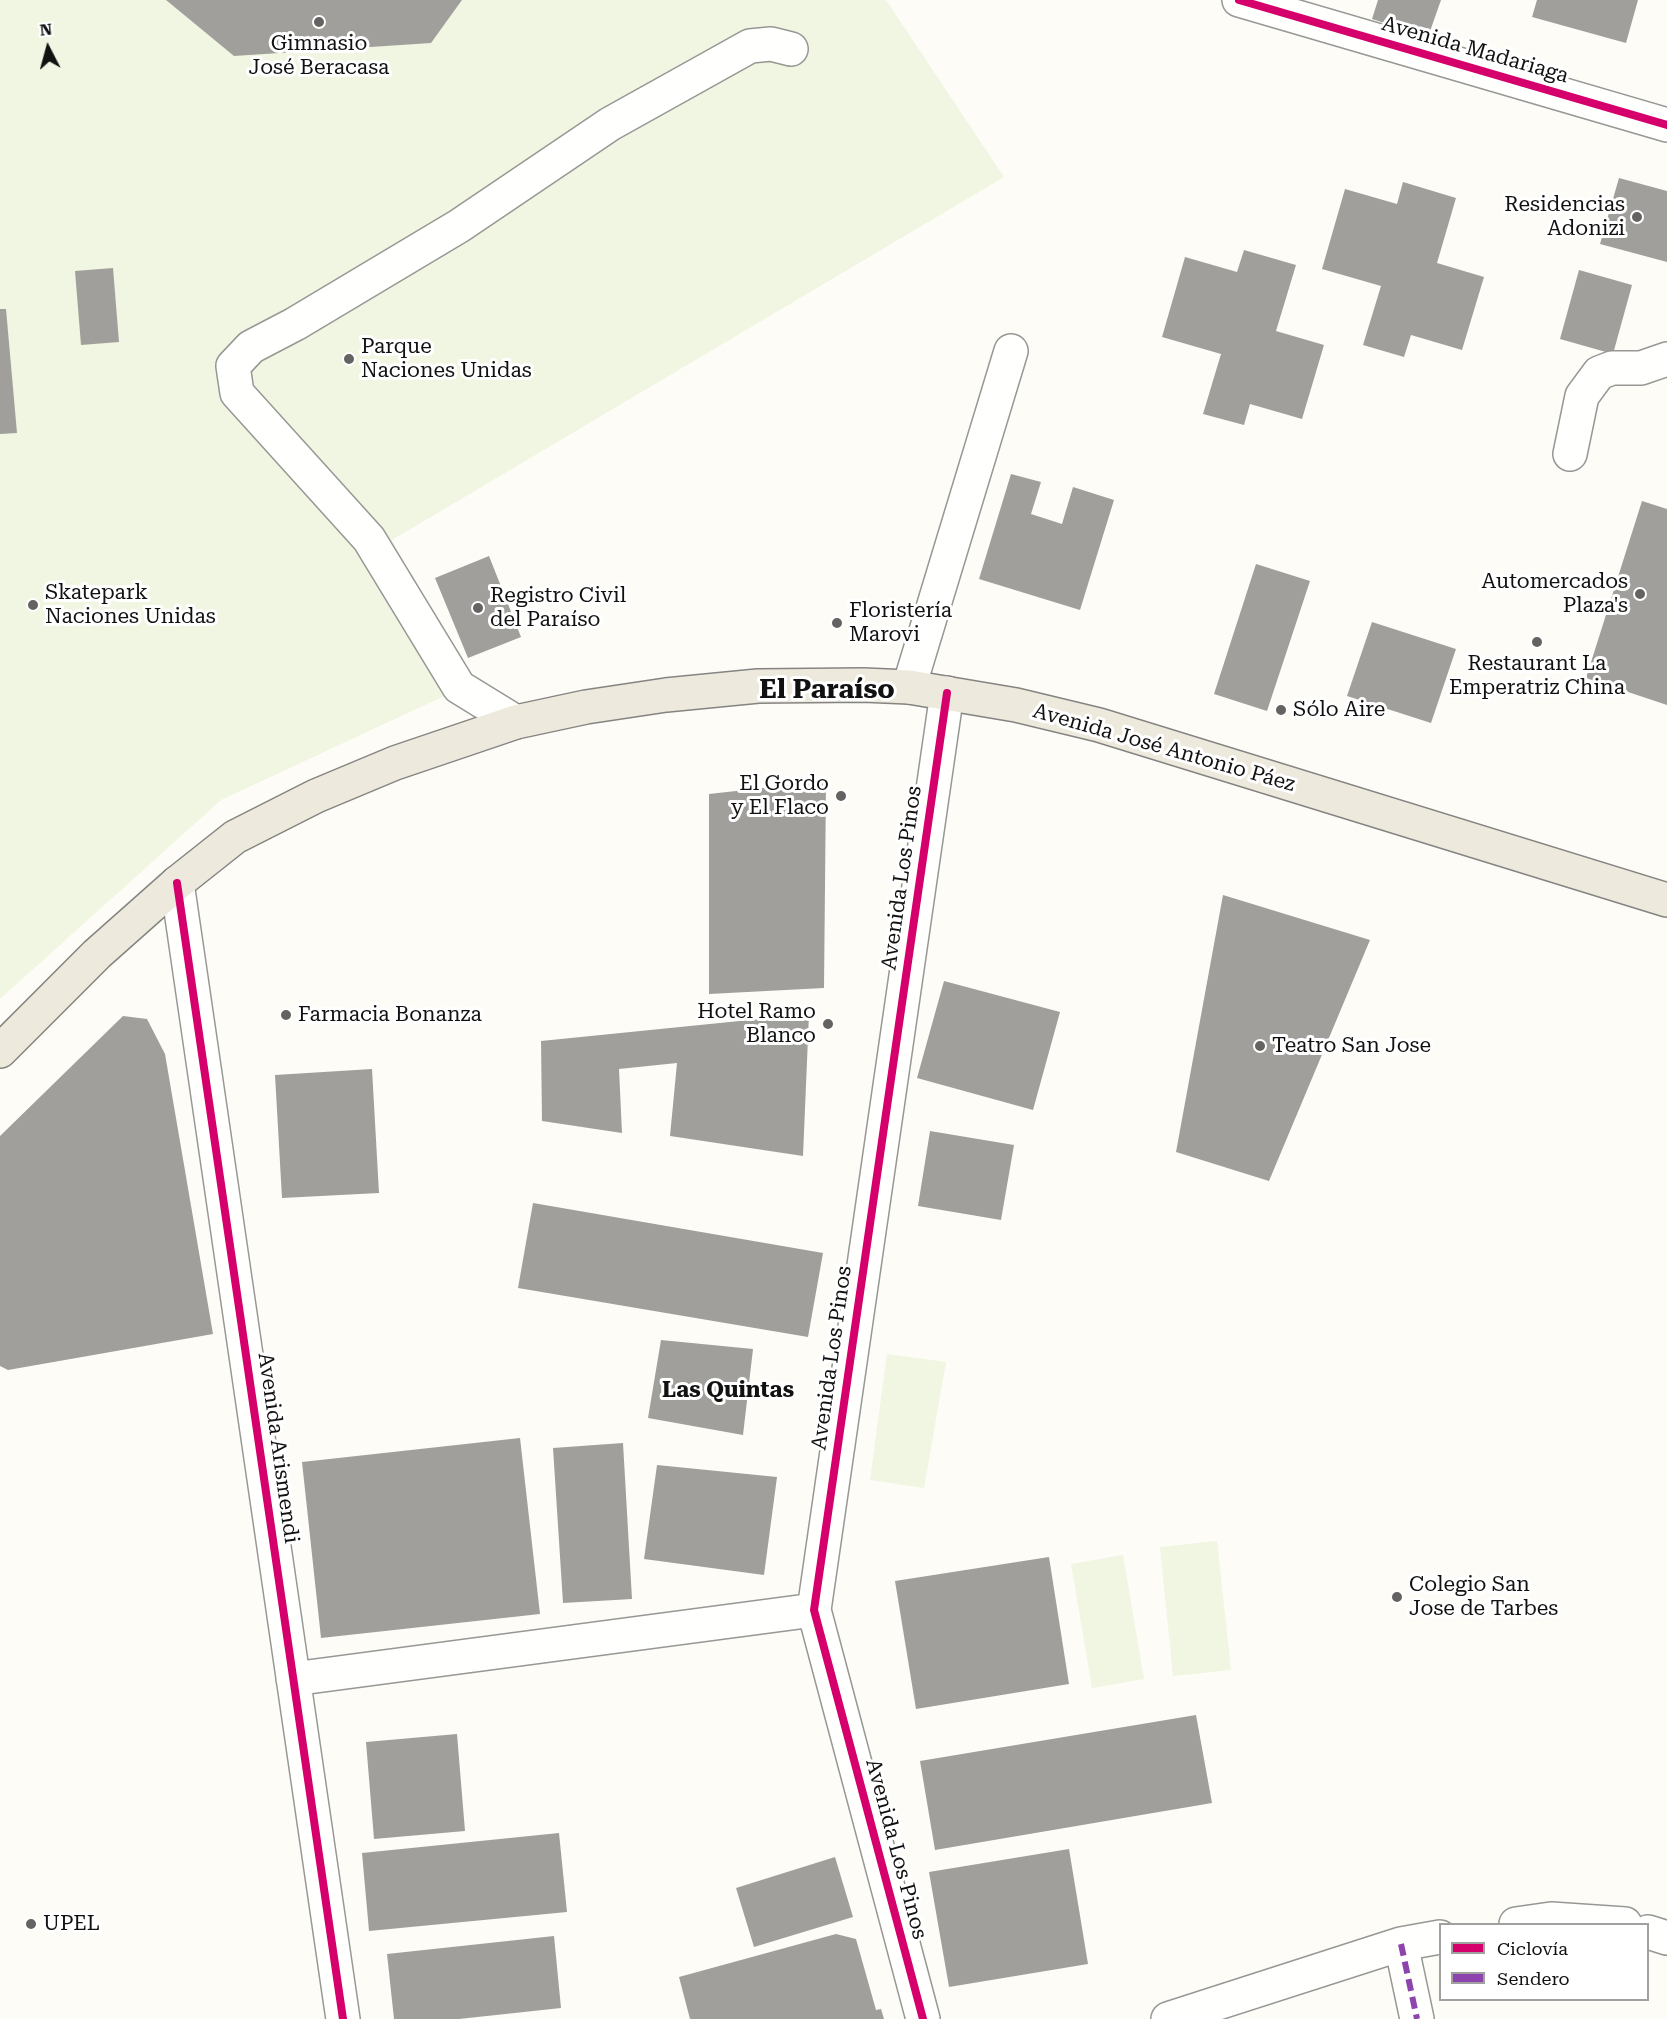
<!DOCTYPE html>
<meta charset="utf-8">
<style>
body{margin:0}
#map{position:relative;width:1667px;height:2019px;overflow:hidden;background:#fdfcf7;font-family:"Roboto Serif",serif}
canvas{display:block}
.legend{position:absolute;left:1439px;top:1923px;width:210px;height:78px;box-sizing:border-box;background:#fff;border:2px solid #a0a0a0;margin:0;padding:8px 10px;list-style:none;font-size:18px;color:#111}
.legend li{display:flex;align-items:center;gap:12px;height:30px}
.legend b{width:30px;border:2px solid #a0a0a0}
.north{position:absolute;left:18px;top:18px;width:60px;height:60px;-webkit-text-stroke:4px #fff;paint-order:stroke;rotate:354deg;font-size:16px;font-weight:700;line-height:24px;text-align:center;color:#111}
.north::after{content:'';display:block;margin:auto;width:21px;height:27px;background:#111;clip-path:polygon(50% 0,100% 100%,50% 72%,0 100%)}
</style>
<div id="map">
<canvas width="1667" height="2019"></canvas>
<ul class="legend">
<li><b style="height:8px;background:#d6006c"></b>Ciclovía</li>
<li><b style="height:8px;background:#8e44ad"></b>Sendero</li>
</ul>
<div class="north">N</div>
</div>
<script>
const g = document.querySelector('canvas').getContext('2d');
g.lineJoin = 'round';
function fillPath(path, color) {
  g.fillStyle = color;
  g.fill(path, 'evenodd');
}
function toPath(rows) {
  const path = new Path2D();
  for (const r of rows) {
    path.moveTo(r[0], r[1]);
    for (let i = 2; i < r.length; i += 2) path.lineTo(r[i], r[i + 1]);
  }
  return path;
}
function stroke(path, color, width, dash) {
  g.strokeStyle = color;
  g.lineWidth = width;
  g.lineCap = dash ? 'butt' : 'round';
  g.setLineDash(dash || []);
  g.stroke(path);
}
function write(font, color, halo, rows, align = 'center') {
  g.font = font + ' "Roboto Serif",serif';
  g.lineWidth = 6;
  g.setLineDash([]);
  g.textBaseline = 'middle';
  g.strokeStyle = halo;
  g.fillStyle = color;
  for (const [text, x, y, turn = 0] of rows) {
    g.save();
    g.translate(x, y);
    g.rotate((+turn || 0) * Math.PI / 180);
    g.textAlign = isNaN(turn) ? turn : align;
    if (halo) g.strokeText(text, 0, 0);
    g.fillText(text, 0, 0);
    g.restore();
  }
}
const pitch = toPath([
 [0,0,886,0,1004,177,392,540,470,684,221,800,0,999],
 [887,1354,946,1362,924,1488,870,1480],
 [1217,1541,1231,1670,1173,1676,1160,1547],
 [1123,1555,1144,1679,1092,1688,1071,1564]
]);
const building = toPath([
 [166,0,462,0,431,43,234,56],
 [1378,0,1441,0,1428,37,1372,19],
 [1537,0,1638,0,1626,43,1532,17],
 [1619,178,1667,191,1667,262,1600,244],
 [1403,182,1456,198,1437,263,1484,277,1462,350,1411,335,1404,357,1363,345,1381,286,1322,269,1345,189,1397,204],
 [1244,250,1296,265,1276,331,1324,345,1302,419,1250,404,1244,425,1203,414,1221,354,1162,337,1185,257,1237,272],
 [113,268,119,342,81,345,75,271],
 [1579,270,1632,285,1613,354,1560,339],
 [0,309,6,309,17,433,0,434],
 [1011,474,1041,482,1031,514,1062,524,1073,487,1114,500,1080,610,979,579],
 [1642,501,1667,509,1667,705,1586,678],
 [489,556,521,637,468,658,435,578],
 [1256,564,1310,581,1267,711,1214,694],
 [1372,622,1456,649,1431,723,1347,696],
 [826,781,824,988,709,994,709,794],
 [1223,895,1370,940,1269,1181,1176,1152],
 [944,981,1060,1012,1033,1110,917,1078],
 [809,1014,803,1156,670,1136,677,1063,619,1069,622,1133,542,1121,541,1041],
 [123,1016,147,1019,165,1054,213,1334,8,1370,0,1366,0,1136],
 [372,1069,379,1193,282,1198,275,1075],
 [930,1131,1014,1145,1001,1220,918,1206],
 [533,1203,823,1253,808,1337,518,1288],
 [661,1340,753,1349,743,1435,648,1418],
 [520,1438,540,1614,321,1638,302,1462],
 [623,1443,632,1599,563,1603,553,1448],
 [657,1465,777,1477,764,1575,644,1559],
 [1049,1557,1069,1684,916,1709,895,1581],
 [1196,1715,1212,1803,935,1850,920,1761],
 [457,1734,465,1831,374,1839,366,1742],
 [559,1833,567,1912,369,1931,362,1853],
 [1069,1849,1088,1964,949,1987,929,1872],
 [835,1857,853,1917,754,1947,736,1888],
 [836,1934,856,1939,876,2010,881,2009,884,2019,690,2019,679,1977],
 [554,1936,561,2008,459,2019,394,2019,387,1954]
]);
const minor = toPath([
 [1239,0,1667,125],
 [1570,454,1582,396,1599,373,1612,368,1641,368,1667,359],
 [909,687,1011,351],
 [516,722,459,687,369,539,237,393,233,366,251,347,295,324,459,226,610,124,750,46,771,44,791,49],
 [177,883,343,2019],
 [293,1679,814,1610],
 [1516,1924,1551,1919,1625,1924],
 [1648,1932,1667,1938],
 [1401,1944,1417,2019],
 [923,2019,814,1610,947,693],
 [1168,2019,1401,1944,1440,1937]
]);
const major = toPath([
 [0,1051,97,954,177,883,235,837,316,796,395,763,516,722,586,707,666,695,758,686,863,685,909,687,1016,705,1099,725,1667,900]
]);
const quiet = toPath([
 [1401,1944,1417,2019]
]);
const cycleway = toPath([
 [1239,0,1667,125],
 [177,883,343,2019],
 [923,2019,814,1610,947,693]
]);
const markers = [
 [319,22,6,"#646362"],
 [1637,217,6,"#646362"],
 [349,359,6,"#646362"],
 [1640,594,6,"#646362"],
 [33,605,6,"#646362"],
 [478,608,6,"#646362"],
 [837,623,6,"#646362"],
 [1537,642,6,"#646362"],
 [1281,710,6,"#646362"],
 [841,796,6,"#646362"],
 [286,1015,6,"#646362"],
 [828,1024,6,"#646362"],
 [1260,1046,6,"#646362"],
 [1397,1597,6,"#646362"],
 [31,1924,6,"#646362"]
];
const poiNames = [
 ["Gimnasio",319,44,"center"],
 ["José Beracasa",319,68,"center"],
 ["Residencias",1625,205,"right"],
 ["Adonizi",1625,229,"right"],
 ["Parque",361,347],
 ["Naciones Unidas",361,371],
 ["Automercados",1628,582,"right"],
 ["Plaza's",1628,606,"right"],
 ["Skatepark",45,593],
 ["Naciones Unidas",45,617],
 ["Registro Civil",490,596],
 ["del Paraíso",490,620],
 ["Floristería",849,611],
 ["Marovi",849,635],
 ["Restaurant La",1537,664,"center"],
 ["Emperatriz China",1537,688,"center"],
 ["Sólo Aire",1293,710],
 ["El Gordo",829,784,"right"],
 ["y El Flaco",829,808,"right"],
 ["Hotel Ramo",816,1012,"right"],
 ["Blanco",816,1036,"right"],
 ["Farmacia Bonanza",298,1015],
 ["Teatro San Jose",1272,1046],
 ["Colegio San",1409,1585],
 ["Jose de Tarbes",1409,1609],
 ["UPEL",43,1924]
];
const streetNames = [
 ["Avenida Madariaga",1475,50,16],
 ["Avenida José Antonio Páez",1164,748,16],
 ["Avenida Los Pinos",902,878,-82],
 ["Avenida Los Pinos",832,1358,-82],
 ["Avenida Arismendi",278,1448,82],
 ["Avenida Los Pinos",896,1849,75]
];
const neighbourhoodNames = [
 ["Las Quintas",728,1391]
];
const districtNames = [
 ["El Paraíso",827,690]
];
fillPath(pitch, '#f0f6e1');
fillPath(building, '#a19f9c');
stroke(minor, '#979795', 36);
stroke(major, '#858482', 36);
stroke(minor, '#fffffe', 33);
stroke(major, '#ede9dc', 33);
stroke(quiet, '#8e44ad', 6, [12, 6]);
stroke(cycleway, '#d6006c', 8);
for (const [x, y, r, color] of markers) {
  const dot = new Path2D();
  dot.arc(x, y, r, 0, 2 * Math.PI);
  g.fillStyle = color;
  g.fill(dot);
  stroke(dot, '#fff', 2);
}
write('21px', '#111', '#fff', poiNames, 'left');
write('21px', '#111', '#fff', streetNames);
write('bold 22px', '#111', '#fff', neighbourhoodNames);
write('bold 27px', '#111', '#fff', districtNames);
</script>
